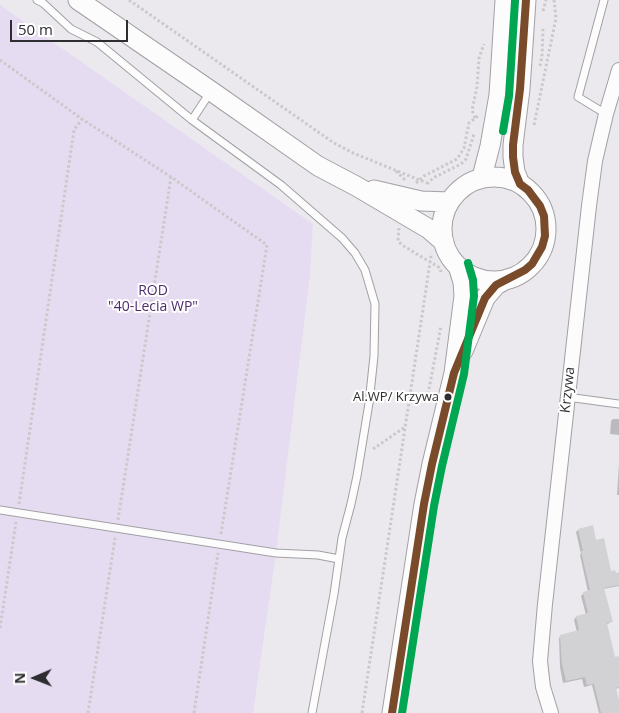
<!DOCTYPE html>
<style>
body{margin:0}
#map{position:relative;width:619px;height:713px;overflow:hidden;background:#ebe9ed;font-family:"Open Sans",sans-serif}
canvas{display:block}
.north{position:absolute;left:10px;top:653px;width:50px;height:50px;-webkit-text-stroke:4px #fff;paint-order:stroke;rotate:269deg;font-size:14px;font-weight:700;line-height:20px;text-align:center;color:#2e2d30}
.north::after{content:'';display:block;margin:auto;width:18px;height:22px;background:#2e2d30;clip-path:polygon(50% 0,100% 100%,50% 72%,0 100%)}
.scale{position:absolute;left:10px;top:20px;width:118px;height:22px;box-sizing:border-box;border:2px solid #2e2d30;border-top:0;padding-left:6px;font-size:15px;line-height:18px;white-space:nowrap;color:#2e2d30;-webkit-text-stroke:4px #fff;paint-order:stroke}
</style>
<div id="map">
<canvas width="619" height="713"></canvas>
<div class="north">N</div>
<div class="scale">50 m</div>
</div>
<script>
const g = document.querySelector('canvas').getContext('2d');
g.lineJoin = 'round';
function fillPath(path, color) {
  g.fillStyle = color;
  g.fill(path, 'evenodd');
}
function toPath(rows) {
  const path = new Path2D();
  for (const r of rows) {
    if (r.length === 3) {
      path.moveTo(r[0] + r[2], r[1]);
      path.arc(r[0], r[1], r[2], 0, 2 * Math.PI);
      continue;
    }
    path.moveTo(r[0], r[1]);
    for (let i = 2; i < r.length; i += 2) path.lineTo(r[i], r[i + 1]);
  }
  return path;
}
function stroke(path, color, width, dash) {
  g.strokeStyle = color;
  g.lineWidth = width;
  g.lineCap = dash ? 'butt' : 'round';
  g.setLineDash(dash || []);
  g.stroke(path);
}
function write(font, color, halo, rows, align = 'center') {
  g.font = font + ' "Open Sans",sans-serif';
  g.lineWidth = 4;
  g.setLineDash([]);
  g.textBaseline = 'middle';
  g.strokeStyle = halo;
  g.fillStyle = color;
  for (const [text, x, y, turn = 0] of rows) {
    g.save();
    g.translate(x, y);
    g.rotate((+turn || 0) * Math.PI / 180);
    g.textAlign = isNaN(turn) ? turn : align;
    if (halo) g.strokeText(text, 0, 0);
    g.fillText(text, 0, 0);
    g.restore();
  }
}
const green = toPath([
 [0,5,313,224,310,275,276,553,253,713,0,713]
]);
const shadow = toPath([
 [613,419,619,419,619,435,610,434,611,421],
 [619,463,619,495,617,495],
 [578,530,595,542,610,573,615,575,619,574,619,586,603,589,611,622,606,625,615,659,619,657,619,688,615,689,619,705,619,713,599,713,592,685,584,687,582,679,563,683,560,667,559,638,561,636,577,632,574,620,576,617,586,615,581,596,584,593,588,592,580,555,581,554,576,532]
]);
const building = toPath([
 [593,525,596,540,604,538,611,571,615,570,616,573,619,572,619,585,604,588,613,622,607,623,615,657,619,656,619,687,616,688,619,700,619,713,601,713,594,684,587,685,585,677,566,681,562,664,560,635,579,630,576,616,588,613,583,592,590,590,581,551,583,551,578,529]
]);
const path = toPath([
 [129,0,334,143,353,153,427,183],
 [543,11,546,0],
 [0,60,82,119,171,177,267,245,221,534],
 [540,66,542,57,543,28],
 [475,118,472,110,477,87,479,58,484,44],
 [534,125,556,18,554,0],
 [396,171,405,180],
 [416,183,424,176,457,159,464,148,469,123,478,116],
 [427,184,433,178,461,164,466,159,474,134],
 [399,228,398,241,402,245,440,268,441,272],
 [428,394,441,326],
 [373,449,405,427],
 [19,504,74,130,82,119],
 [118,520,171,177],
 [0,628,16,522],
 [88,713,115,538],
 [194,713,218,553],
 [362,713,431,256,430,253]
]);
const lane = toPath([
 [37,0,43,3,71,29,97,42,192,120,281,185,342,238,355,253,365,270,375,304,374,356,369,403,357,476,351,504,342,538,334,594,312,713],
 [604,0,578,97,606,114],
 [192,120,211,91],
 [567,397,619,404],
 [0,510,276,553,318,555,339,559]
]);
const street = toPath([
 [551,713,543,687,540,661,545,604,589,206,595,161,606,114,619,70]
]);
const secondary = toPath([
 [78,0,211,91,318,166,356,186,429,229,444,242],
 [482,177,490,146,499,95,505,0],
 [494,229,52],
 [520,184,515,172,513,157,513,145,520,89,526,0],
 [374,190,421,201,449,202],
 [463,351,485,298,496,285,507,279],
 [392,713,424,504,432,464,454,373,464,296,463,282,458,266]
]);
const bus1 = toPath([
 [392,713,424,504,432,464,454,373,485,298,496,285,525,270,532,264,542,247,545,236,544,216,540,206,528,190,520,184,515,172,513,157,513,145,520,89,526,0]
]);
const bus2 = toPath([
 [503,131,509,96,515,1],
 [402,713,434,506,442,466,464,374,474,296,473,280,468,263]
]);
const markers = [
 [448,397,4.5,"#2e2d30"]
];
const busNames = [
 ["Al.WP/ Krzywa",439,397]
];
const parkNames = [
 ["ROD",153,291],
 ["\"40-Lecia WP\"",153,307]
];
const streetNames = [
 ["Krzywa",568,390,-84]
];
fillPath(green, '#e6dcf2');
fillPath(shadow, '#0003');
fillPath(building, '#d2d1d4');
stroke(lane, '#a2a0a4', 9);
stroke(street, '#a2a0a4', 16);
stroke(secondary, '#a2a0a4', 21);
stroke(path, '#c9c9ca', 3, [2.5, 2.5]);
stroke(lane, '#fcfcfc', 7);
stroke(street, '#fcfcfc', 14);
stroke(secondary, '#fcfcfc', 19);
stroke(bus1, '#7a4b2a', 8);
stroke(bus2, '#00a651', 8);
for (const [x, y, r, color] of markers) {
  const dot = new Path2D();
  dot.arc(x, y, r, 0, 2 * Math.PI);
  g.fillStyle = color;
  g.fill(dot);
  stroke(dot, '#fff', 2);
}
write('13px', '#2e2d30', '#fff', busNames, 'right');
write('14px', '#4f2b6f', '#fff', parkNames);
write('14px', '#2e2d30', '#fff', streetNames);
</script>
